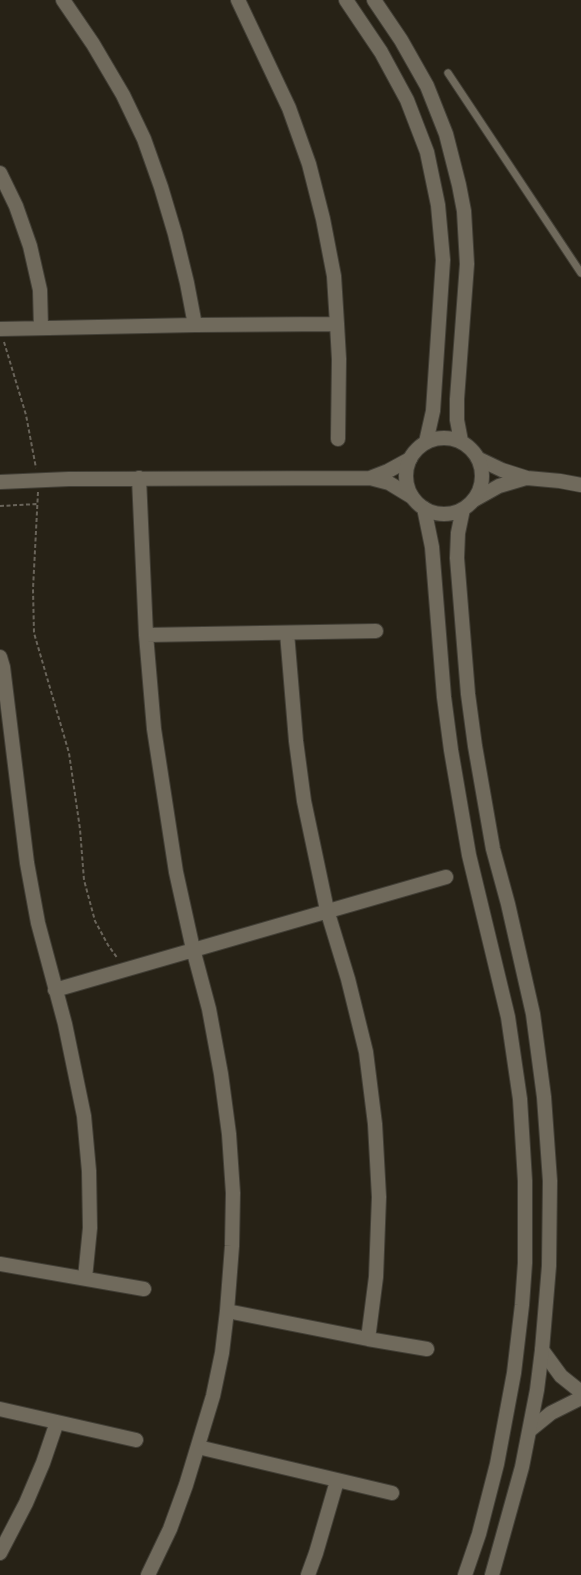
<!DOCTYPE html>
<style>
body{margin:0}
canvas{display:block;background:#272216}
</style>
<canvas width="581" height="1575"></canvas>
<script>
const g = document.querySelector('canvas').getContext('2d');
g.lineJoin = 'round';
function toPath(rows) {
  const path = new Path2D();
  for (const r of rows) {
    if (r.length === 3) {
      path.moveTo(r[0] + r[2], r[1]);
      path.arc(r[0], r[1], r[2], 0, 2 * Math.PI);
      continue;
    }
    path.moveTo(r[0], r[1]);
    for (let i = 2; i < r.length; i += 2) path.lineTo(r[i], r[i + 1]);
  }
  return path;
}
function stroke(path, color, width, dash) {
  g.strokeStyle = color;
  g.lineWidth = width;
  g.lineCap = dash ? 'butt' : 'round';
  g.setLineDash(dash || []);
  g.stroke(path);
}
const path = toPath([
 [4,342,26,415,36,468],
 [38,492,33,589,34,633,69,753,80,829,84,880,95,921,108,945,118,959],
 [0,506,37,504]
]);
const service = toPath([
 [448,73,581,273]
]);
const minor = toPath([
 [63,0,93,44,123,95,144,139,161,187,175,234,187,283,195,325],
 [238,0,289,108,309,164,323,219,334,276,337,324,339,359,338,439],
 [0,173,16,206,30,246,40,290,41,328],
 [0,329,195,325,337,324],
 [479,459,502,470,527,478,560,481,581,485],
 [139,478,146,635,154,729,176,872,193,949,209,1009,221,1074,229,1134,233,1193,232,1246,227,1311,222,1353,213,1396,186,1485,170,1529,148,1575],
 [370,478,388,471,410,459],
 [0,482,69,479,370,478,389,483,412,497],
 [474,500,499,486,526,478],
 [287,633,296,741,304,801,327,910,348,979,366,1052,375,1124,379,1197,376,1277,368,1339],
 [146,635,376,631],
 [0,657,3,667,27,863,38,923,65,1024,84,1116,89,1171,90,1228,85,1278],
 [55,990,446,877],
 [0,1264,144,1289],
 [227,1311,368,1339,427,1349],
 [542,1350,561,1376,581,1392],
 [0,1409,136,1440],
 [530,1430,551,1413,581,1398],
 [198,1447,392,1493],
 [0,1553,26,1503,43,1463,57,1422],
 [308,1575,316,1553,337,1481]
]);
const tertiary = toPath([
 [346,0,381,52,407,100,427,152,438,205,443,260,433,411,426,442],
 [374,0,401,40,427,86,446,134,459,185,464,211,467,264,457,399,457,420,461,441],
 [444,476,38],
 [424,508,432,547,444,697,451,750,469,855,508,1017,520,1099,525,1181,525,1263,522,1305,514,1373,497,1464,479,1534,465,1575],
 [463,509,458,533,457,558,468,694,475,746,493,849,508,904,533,1014,544,1097,550,1181,549,1266,542,1350,537,1390,522,1467,492,1575]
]);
stroke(service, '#423f36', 9);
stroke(minor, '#423f36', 16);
stroke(tertiary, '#423f36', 16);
stroke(path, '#69645a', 2, [4, 2.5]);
stroke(service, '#706a5c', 7);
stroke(minor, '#706a5c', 14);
stroke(tertiary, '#706a5c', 14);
</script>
